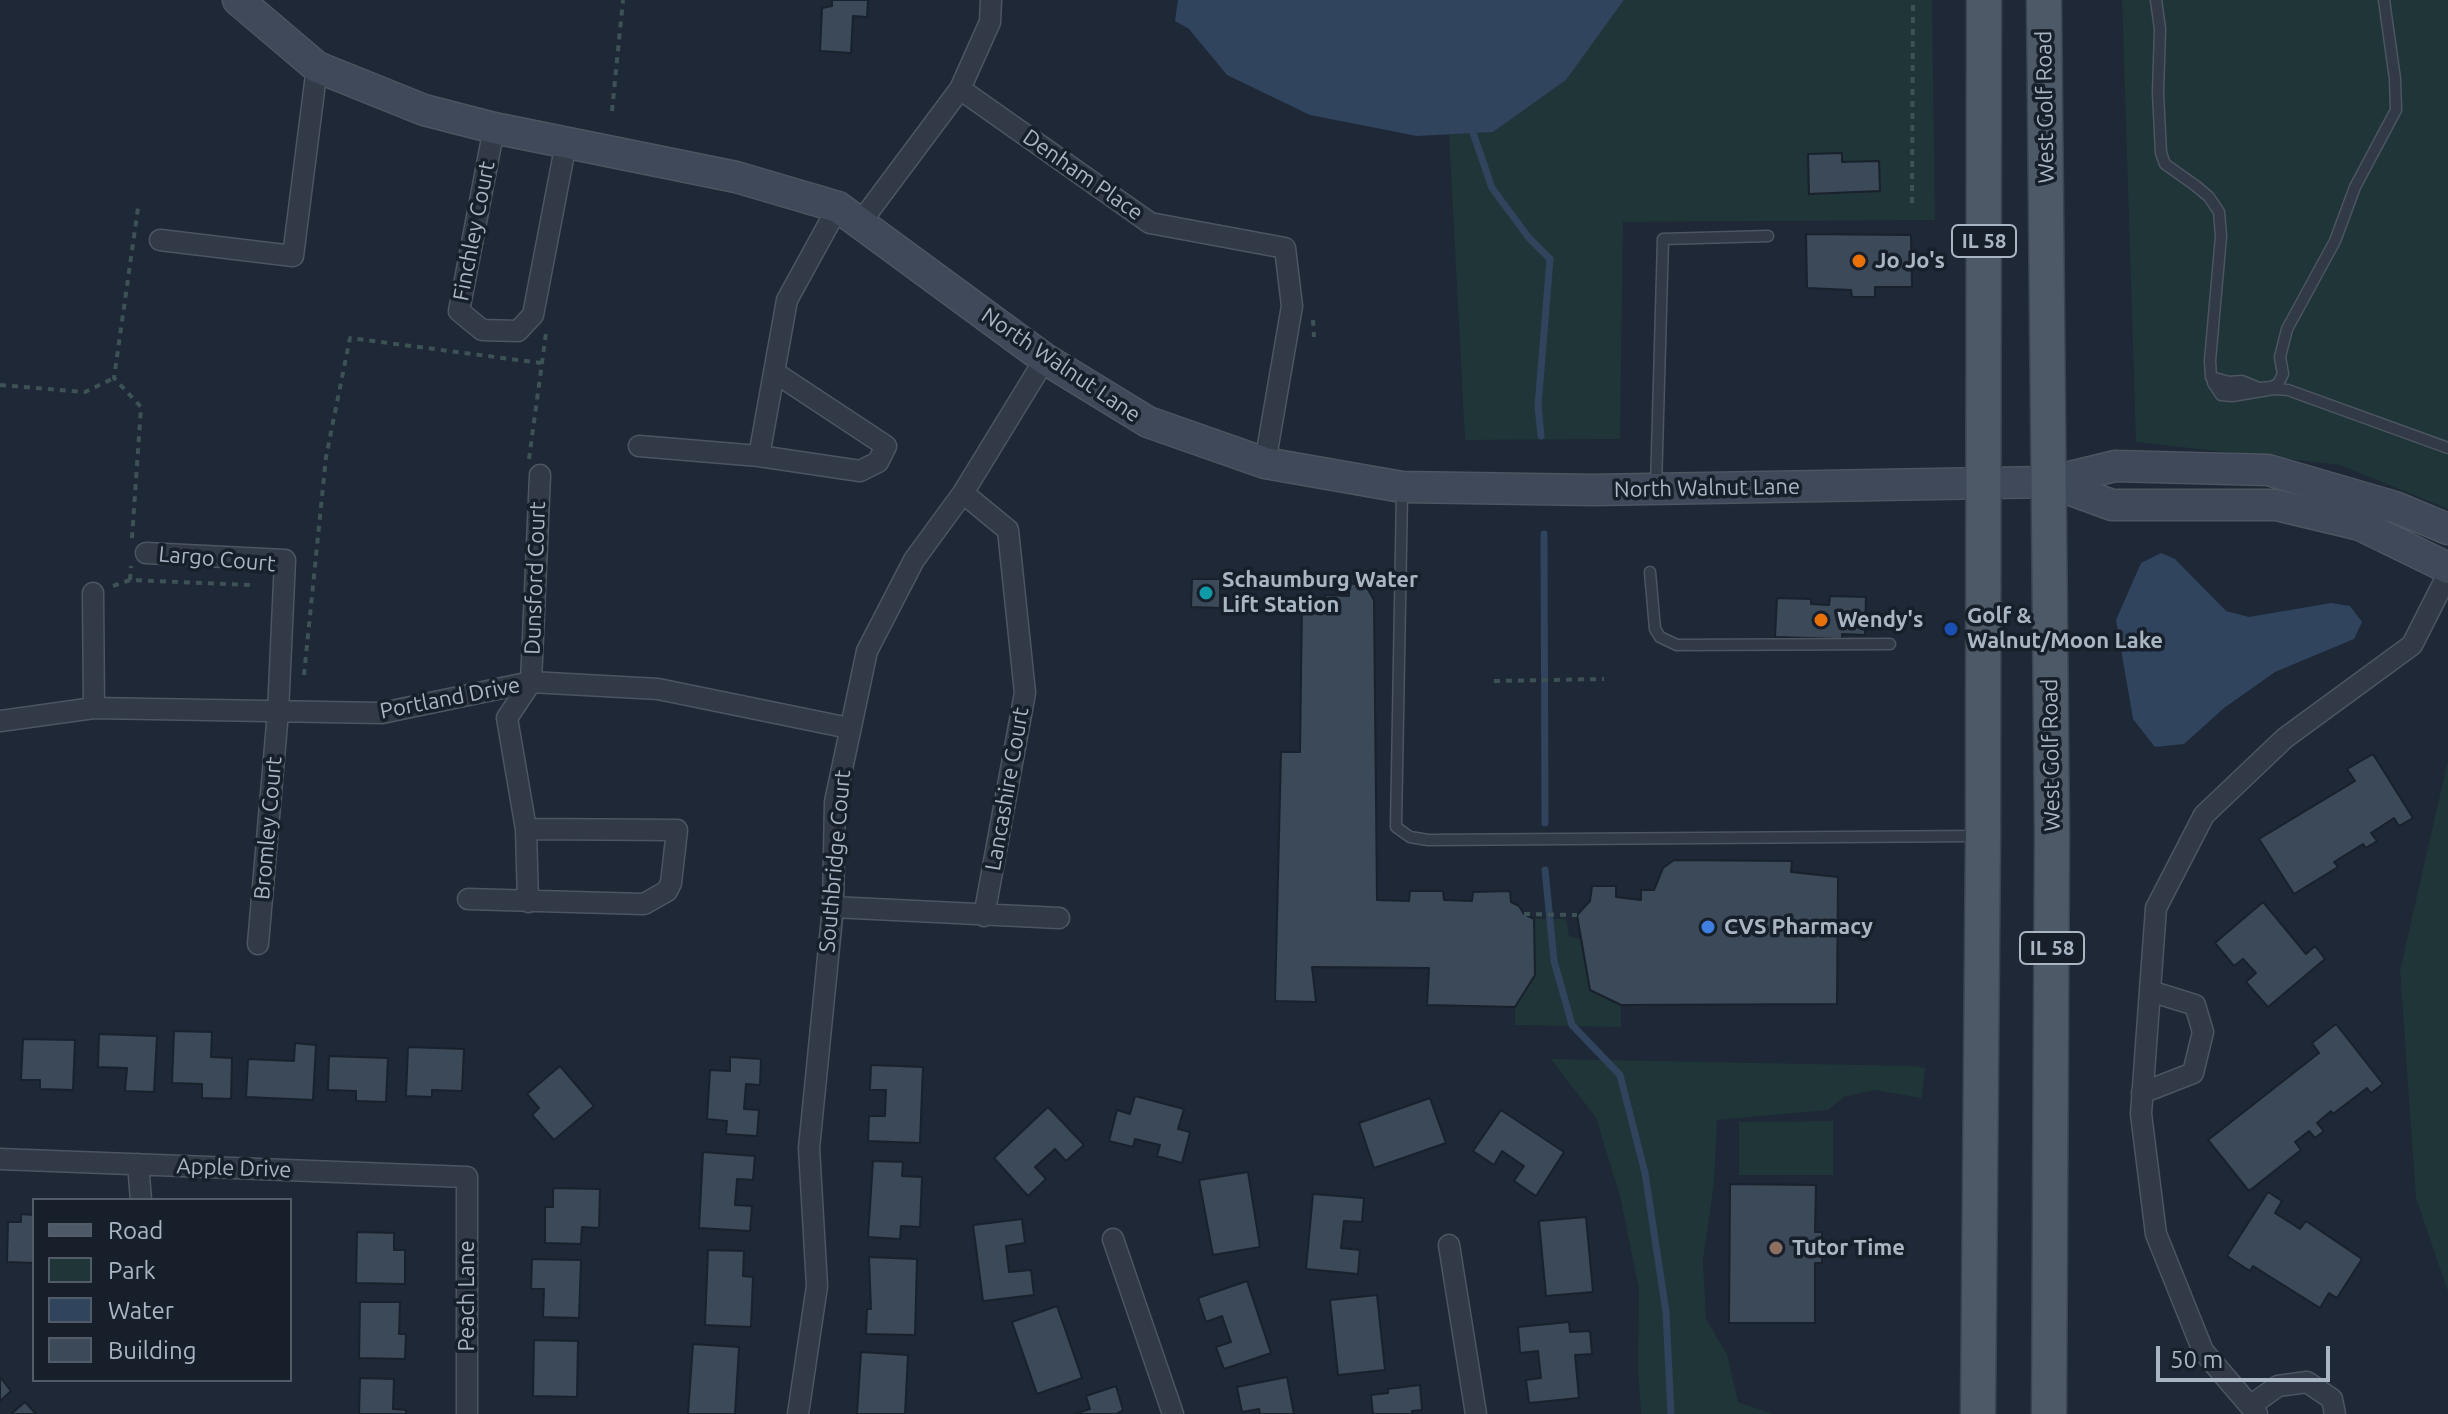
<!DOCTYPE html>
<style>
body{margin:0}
#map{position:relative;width:2448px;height:1414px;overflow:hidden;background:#1e2836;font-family:Ubuntu,sans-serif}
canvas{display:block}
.legend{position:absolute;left:32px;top:1198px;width:260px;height:184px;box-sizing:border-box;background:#171f2a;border:2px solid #525b68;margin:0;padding:10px 14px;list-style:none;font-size:24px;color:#aab5c4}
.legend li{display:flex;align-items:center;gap:16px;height:40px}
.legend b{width:40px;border:2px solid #525b68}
.scale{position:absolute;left:2156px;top:1346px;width:174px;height:36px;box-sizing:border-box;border:4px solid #aab5c4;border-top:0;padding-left:10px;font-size:24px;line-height:28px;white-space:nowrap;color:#aab5c4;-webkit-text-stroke:6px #171f2a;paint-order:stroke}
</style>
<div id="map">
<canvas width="2448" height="1414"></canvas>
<ul class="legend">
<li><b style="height:10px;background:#4e5967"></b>Road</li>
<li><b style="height:22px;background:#1f3537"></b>Park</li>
<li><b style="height:22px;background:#30445e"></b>Water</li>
<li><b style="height:22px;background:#3b4959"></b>Building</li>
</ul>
<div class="scale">50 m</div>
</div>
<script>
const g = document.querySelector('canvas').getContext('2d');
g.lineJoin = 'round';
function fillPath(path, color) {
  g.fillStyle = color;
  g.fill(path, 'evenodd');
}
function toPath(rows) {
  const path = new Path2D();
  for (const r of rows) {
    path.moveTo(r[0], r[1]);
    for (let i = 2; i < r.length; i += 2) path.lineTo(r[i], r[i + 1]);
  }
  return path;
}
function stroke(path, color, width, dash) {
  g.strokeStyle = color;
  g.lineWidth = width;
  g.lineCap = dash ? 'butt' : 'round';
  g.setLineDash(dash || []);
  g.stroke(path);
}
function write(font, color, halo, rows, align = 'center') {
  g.font = font + ' Ubuntu,sans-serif';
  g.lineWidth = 7;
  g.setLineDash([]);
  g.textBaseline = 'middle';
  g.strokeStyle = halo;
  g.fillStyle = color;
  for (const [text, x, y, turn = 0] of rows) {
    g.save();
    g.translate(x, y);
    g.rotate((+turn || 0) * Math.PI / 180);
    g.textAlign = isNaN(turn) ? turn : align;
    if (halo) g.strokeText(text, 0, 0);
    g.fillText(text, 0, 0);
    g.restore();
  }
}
const green = toPath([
 [1624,0,1932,0,1935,220,1623,222,1620,439,1465,440,1449,134,1493,132,1566,80],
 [2122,0,2448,0,2448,509,2340,465,2136,442],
 [2448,760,2448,1292,2416,1198,2400,970],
 [1534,919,1566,919,1569,936,1580,939,1590,990,1621,1005,1621,1027,1515,1025,1515,1007,1535,975],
 [1551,1059,1915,1066,1925,1068,1922,1098,1874,1090,1844,1097,1828,1110,1717,1120,1714,1184,1703,1261,1706,1319,1727,1354,1738,1402,1773,1414,1641,1414,1638,1367,1639,1289,1620,1196,1596,1118],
 [1833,1121,1833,1175,1739,1175,1739,1122]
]);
const water = toPath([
 [1178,0,1624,0,1566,80,1493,132,1417,136,1310,115,1227,75,1189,29,1175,21],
 [2161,553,2175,559,2226,611,2249,617,2331,603,2350,606,2362,622,2354,639,2275,672,2224,708,2184,744,2155,747,2133,719,2116,620,2141,563]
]);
const stream = toPath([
 [1470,124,1492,188,1529,238,1550,259,1538,406,1541,436],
 [1544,534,1545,823],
 [1545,870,1554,961,1572,1025,1620,1075,1645,1173,1666,1312,1671,1414]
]);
const building = toPath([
 [832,0,868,0,867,17,853,16,851,53,820,51,822,8,832,6,832,0],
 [1842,153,1842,162,1879,161,1880,191,1809,194,1808,154,1842,153],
 [1806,234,1911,235,1912,287,1875,287,1875,297,1852,297,1851,290,1807,288,1806,234],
 [1192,579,1220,579,1220,608,1191,607,1192,579],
 [1349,583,1366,586,1374,600,1377,900,1409,901,1410,891,1443,891,1444,900,1472,901,1473,892,1510,891,1511,902,1519,906,1524,914,1534,919,1535,975,1515,1007,1427,1005,1429,968,1312,967,1316,1002,1275,1001,1281,752,1300,752,1302,600,1326,602,1325,595,1349,596,1349,583],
 [1830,596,1866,597,1865,635,1842,634,1842,639,1775,637,1777,598,1811,599,1811,604,1829,605,1830,596],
 [2373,754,2413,818,2399,826,2394,818,2371,833,2377,841,2366,848,2363,844,2334,862,2338,867,2294,894,2259,839,2355,781,2347,769,2373,754],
 [1674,860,1792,861,1791,872,1838,877,1837,1004,1621,1005,1590,990,1577,915,1590,901,1592,886,1616,886,1616,897,1641,900,1641,890,1654,890,1663,868,1674,860],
 [2263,902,2306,954,2315,946,2325,959,2268,1007,2246,982,2256,973,2243,959,2234,966,2215,943,2263,902],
 [2336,1024,2383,1084,2371,1093,2367,1088,2333,1114,2331,1111,2317,1123,2324,1131,2315,1138,2309,1131,2295,1142,2301,1150,2249,1191,2208,1140,2319,1053,2312,1043,2336,1024],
 [174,1031,212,1032,211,1057,232,1058,231,1099,202,1098,202,1084,172,1083,174,1031],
 [99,1034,157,1036,154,1092,125,1091,127,1068,98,1067,99,1034],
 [23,1039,75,1040,73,1090,40,1089,40,1080,21,1080,23,1039],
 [295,1043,316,1045,313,1100,246,1097,248,1059,294,1061,295,1043],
 [408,1047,464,1049,462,1091,432,1090,432,1097,406,1096,408,1047],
 [329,1056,388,1058,386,1102,356,1101,356,1091,328,1090,329,1056],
 [730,1057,761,1059,760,1085,746,1084,744,1109,759,1110,757,1136,726,1134,727,1121,707,1119,710,1070,730,1071,730,1057],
 [871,1065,923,1067,920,1143,868,1141,869,1116,885,1116,886,1090,870,1090,871,1065],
 [560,1066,594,1106,554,1140,532,1115,539,1108,527,1094,560,1066],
 [1135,1096,1184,1109,1178,1129,1190,1132,1182,1163,1157,1156,1160,1145,1135,1139,1133,1147,1109,1141,1117,1110,1130,1114,1135,1096],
 [1430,1098,1446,1143,1374,1168,1359,1123,1430,1098],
 [1048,1107,1084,1145,1066,1161,1055,1149,1035,1167,1046,1179,1028,1196,994,1158,1048,1107],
 [1501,1110,1564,1152,1536,1196,1514,1181,1524,1166,1502,1151,1494,1165,1473,1151,1501,1110],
 [703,1152,755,1156,753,1180,737,1179,735,1205,752,1206,750,1231,699,1228,703,1152],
 [873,1161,903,1162,902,1176,922,1177,920,1227,901,1226,900,1239,868,1237,873,1161],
 [1248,1172,1260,1247,1213,1255,1199,1180,1248,1172],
 [1730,1184,1816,1185,1815,1232,1822,1232,1822,1263,1815,1263,1815,1323,1729,1323,1730,1184],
 [553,1188,600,1189,599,1228,582,1227,581,1244,545,1243,545,1207,553,1207,553,1188],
 [2268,1192,2282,1201,2275,1213,2300,1229,2306,1221,2362,1259,2337,1298,2329,1293,2320,1308,2253,1266,2250,1271,2227,1256,2268,1192],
 [1313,1194,1364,1198,1362,1222,1344,1221,1341,1248,1360,1250,1358,1274,1306,1269,1313,1194],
 [21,1214,34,1215,34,1263,7,1262,8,1222,21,1222,21,1214],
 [1586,1217,1593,1292,1546,1296,1539,1221,1586,1217],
 [1022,1219,1025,1243,1006,1246,1009,1272,1031,1270,1034,1295,983,1301,973,1225,1022,1219],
 [357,1232,394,1233,394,1250,405,1250,405,1284,356,1283,357,1232],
 [708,1250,744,1251,743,1276,753,1277,751,1327,705,1325,708,1250],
 [869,1257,917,1259,915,1335,866,1334,867,1309,871,1309,869,1257],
 [532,1259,581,1260,579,1318,543,1317,544,1289,531,1289,532,1259],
 [1247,1281,1271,1353,1224,1369,1216,1347,1231,1342,1222,1316,1206,1322,1198,1298,1247,1281],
 [1377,1295,1385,1370,1338,1375,1330,1300,1377,1295],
 [360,1302,400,1302,399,1334,406,1334,405,1359,359,1358,360,1302],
 [1057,1306,1082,1378,1037,1394,1012,1322,1057,1306],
 [1569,1322,1570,1332,1590,1331,1592,1354,1575,1355,1579,1398,1529,1403,1526,1380,1541,1378,1538,1351,1520,1353,1518,1327,1569,1322],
 [534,1340,578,1341,577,1397,533,1396,534,1340],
 [693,1344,739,1347,735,1414,688,1414,693,1344],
 [861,1352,908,1355,905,1414,857,1414,861,1352],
 [0,1377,11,1391,0,1401,0,1377],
 [1287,1377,1294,1414,1260,1414,1259,1409,1242,1412,1237,1387,1287,1377],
 [360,1378,394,1379,393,1409,406,1410,406,1414,359,1414,360,1378],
 [1420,1385,1422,1410,1412,1411,1412,1414,1373,1414,1371,1395,1388,1393,1388,1389,1420,1385],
 [1116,1386,1123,1410,1116,1414,1075,1414,1090,1409,1086,1396,1116,1386],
 [25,1402,36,1414,11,1414,25,1402]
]);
const path = toPath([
 [612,111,623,0],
 [1912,203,1913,0],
 [1313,320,1314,337],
 [0,385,85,392,114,378],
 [529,459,546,333],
 [132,538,141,407,114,378,138,208],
 [130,580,131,566],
 [113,586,130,580,250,585],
 [304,675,326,457,350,338,541,363],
 [1494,681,1604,679],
 [1524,914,1577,915]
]);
const lane = toPath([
 [2156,0,2160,29,2158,93,2161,153,2165,164,2196,186,2209,197,2219,212,2221,236,2210,361,2211,377,2229,382,2242,381,2259,388,2271,387,2278,384,2283,374,2280,357,2287,329,2335,241,2355,187,2396,110,2395,79,2384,0],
 [2221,385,2213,383,2221,395,2232,396,2274,389,2288,390,2448,448],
 [2221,395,2220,389,2253,390,2248,388],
 [1656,487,1663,239,1768,236],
 [1402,492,1396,827,1410,837,1428,840,1977,836],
 [1650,572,1655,629,1660,637,1677,645,1890,644]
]);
const street = toPath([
 [960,89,1150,223,1285,248,1292,306,1265,463],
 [494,128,459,311,482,330,518,331,533,315,566,143],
 [860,223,960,89,990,22,991,0],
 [160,240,293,256,317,67],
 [639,446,759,456,860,471,878,462,886,446,774,372],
 [759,456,787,300,838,207],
 [963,493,1008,530,1025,693,984,916],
 [146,553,285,560,278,712,258,944],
 [93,593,94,708],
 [0,721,94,708,382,713,531,682,658,689,849,728],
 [468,899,644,904,667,891,671,883,677,830,526,829],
 [528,902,526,829,507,718,531,682,540,475],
 [833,907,1059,918],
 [2142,1093,2193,1073,2203,1032,2195,1005,2150,991],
 [0,1159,467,1177,467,1414],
 [138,1164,141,1200],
 [1113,1239,1173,1414],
 [1449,1245,1476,1414],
 [2250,1406,2278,1386,2307,1382,2332,1399,2335,1414],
 [798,1414,817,1286,809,1148,833,907,835,802,867,651,914,560,963,493,1045,359],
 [2257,1414,2203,1351,2156,1234,2141,1114,2156,908,2204,815,2285,738,2412,645,2448,574]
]);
const secondary = toPath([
 [238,0,317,67,424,110,494,128,736,177,838,207,1045,359,1148,422,1265,463,1402,487,1593,490,2049,482,2115,466,2268,470,2395,507,2448,529],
 [2049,482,2112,505,2276,505,2360,525,2448,568]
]);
const primary = toPath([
 [2044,0,2052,833,2049,1414],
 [1978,1414,1983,836,1984,0]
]);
const markers = [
 [1859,261,8,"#e8710a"],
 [1206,593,8,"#0f9aa8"],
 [1821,620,8,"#e8710a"],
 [1951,629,8,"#1a4fb4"],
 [1708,927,8,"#3f7fe0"],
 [1776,1248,8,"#8d6e63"]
];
const shields = [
 [1984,241,64],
 [2052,948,64]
];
const shieldNames = [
 ["IL 58",1984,241],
 ["IL 58",2052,948]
];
const streetNames = [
 ["West Golf Road",2045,107,-91],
 ["Denham Place",1083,175,35],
 ["Finchley Court",474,231,-79],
 ["North Walnut Lane",1061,365,34],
 ["North Walnut Lane",1707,488,-1],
 ["Largo Court",217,559,5],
 ["Dunsford Court",535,578,-88],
 ["Portland Drive",450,698,-11],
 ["West Golf Road",2051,755,-91],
 ["Lancashire Court",1007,789,-80],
 ["Bromley Court",268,828,-85],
 ["Southbridge Court",835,861,-85],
 ["Apple Drive",234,1168,2],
 ["Peach Lane",467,1296,-90]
];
const poiNames = [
 ["Jo Jo's",1875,261],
 ["Schaumburg Water",1222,580],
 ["Lift Station",1222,605],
 ["Golf &",1967,616],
 ["Walnut/Moon Lake",1967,641],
 ["Wendy's",1837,620],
 ["CVS Pharmacy",1724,927],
 ["Tutor Time",1792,1248]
];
fillPath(green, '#1f3537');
fillPath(water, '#30445e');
stroke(stream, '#30445e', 7);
fillPath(building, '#3b4959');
stroke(building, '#19212c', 2);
stroke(lane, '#4c5561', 13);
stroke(street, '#4c5561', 23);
stroke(secondary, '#4c5561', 33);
stroke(primary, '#3a434f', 37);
stroke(path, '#3d5254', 4, [6, 6]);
stroke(lane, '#313a46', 10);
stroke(street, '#313a46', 20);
stroke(secondary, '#3f4959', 30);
stroke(primary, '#4e5967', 34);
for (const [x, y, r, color] of markers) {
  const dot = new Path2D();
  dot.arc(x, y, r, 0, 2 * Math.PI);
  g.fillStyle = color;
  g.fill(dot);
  stroke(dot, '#171f2a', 3);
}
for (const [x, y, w] of shields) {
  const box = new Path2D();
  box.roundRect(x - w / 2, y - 16, w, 32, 6);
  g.fillStyle = '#171f2a';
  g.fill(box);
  stroke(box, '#aab5c4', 2);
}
write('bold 20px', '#aab5c4', null, shieldNames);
write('22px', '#aab5c4', '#171f2a', streetNames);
write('bold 22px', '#aab5c4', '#171f2a', poiNames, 'left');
</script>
